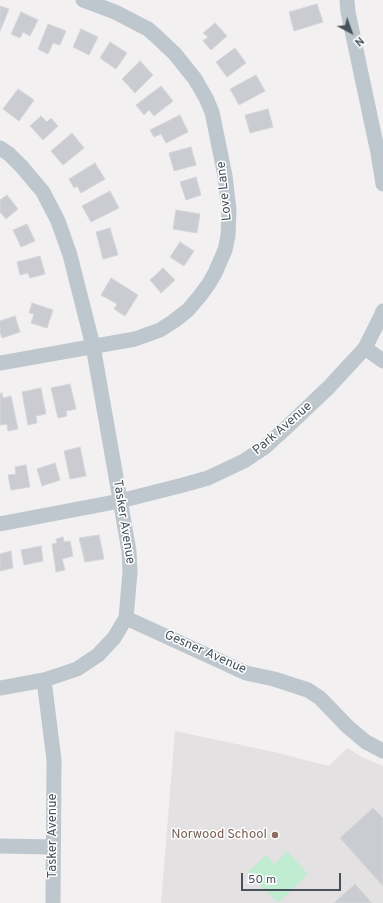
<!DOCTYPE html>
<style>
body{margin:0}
#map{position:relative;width:383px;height:903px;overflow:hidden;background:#f2f0f0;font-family:Overpass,sans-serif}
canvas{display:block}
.north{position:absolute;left:331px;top:12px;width:40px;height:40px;-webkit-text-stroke:3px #fff;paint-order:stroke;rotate:139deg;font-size:11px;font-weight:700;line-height:16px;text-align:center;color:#48525c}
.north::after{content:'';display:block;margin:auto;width:14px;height:18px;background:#48525c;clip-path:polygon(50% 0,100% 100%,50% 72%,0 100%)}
.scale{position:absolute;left:241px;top:873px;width:100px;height:18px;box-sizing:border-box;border:2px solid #48525c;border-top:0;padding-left:5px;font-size:12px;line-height:14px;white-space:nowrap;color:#48525c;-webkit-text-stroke:3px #fff;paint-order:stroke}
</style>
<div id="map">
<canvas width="383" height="903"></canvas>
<div class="north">N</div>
<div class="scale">50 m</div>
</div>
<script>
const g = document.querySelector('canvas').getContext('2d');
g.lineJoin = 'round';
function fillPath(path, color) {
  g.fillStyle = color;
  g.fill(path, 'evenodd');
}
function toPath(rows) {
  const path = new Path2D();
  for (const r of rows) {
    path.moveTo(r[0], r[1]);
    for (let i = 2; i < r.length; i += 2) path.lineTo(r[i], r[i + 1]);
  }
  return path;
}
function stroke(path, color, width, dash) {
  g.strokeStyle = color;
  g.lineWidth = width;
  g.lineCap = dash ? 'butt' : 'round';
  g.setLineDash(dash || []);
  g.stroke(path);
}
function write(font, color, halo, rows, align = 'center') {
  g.font = font + ' Overpass,sans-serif';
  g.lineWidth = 3;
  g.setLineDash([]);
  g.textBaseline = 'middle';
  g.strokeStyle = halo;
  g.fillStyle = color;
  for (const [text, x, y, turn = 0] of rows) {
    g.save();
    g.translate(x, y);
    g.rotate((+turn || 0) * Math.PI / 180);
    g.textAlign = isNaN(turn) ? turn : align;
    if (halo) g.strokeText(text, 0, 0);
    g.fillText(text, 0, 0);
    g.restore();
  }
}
const education = toPath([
 [175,731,274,752,329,766,347,748,362,757,383,766,383,903,161,903]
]);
const green = toPath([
 [287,851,308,874,278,903,248,872,266,855,274,864]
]);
const building = toPath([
 [317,4,323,22,294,31,289,12,317,4],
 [0,6,9,9,0,31,0,6],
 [21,12,38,20,30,36,23,32,20,38,11,34,21,12],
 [215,23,227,36,211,50,203,41,208,37,203,33,215,23],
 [48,24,66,31,60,45,53,43,48,54,38,49,48,24],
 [81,29,98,37,89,55,73,47,81,29],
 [110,42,127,53,116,69,100,58,110,42],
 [235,48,246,63,227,77,216,62,235,48],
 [140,61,153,75,135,93,122,79,140,61],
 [256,75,265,91,239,105,230,89,256,75],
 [161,86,173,101,154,116,149,110,144,115,136,105,161,86],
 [18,89,34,100,19,121,3,109,18,89],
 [268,109,273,127,250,133,245,115,268,109],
 [180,115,188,132,166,143,161,134,154,137,150,130,180,115],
 [41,116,47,122,51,118,58,126,43,140,30,126,41,116],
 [72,133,84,148,63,165,51,151,72,133],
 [191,147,196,165,174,171,169,153,191,147],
 [95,163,105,179,81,193,77,186,74,188,69,179,95,163],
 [196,177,201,195,186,200,180,182,196,177],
 [110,191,119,208,91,222,82,206,110,191],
 [7,195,18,209,6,219,0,212,0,200,7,195],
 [176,210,200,214,197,233,173,229,176,210],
 [27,224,35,241,21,247,13,230,27,224],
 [110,228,118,255,103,259,96,232,110,228],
 [180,242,194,251,184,266,170,257,180,242],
 [40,256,45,274,30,278,28,273,20,275,17,262,40,256],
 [163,268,175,280,161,293,150,280,163,268],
 [111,278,138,295,125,316,114,309,117,304,101,295,111,278],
 [32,303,53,310,47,328,31,323,34,314,29,313,32,303],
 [15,316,20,332,2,338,0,332,0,321,15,316],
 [70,384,76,409,66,411,67,416,58,418,51,388,70,384],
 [41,388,46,414,36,416,37,423,28,425,22,392,41,388],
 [2,393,3,398,11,396,18,429,8,431,7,424,0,425,0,394,2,393],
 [80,447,86,476,70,479,64,451,80,447],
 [55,463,60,480,42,486,37,469,55,463],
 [26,465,30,487,11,490,8,475,16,474,15,467,26,465],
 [99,535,104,559,85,562,79,538,99,535],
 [63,537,64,542,70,541,73,556,62,559,65,570,56,572,52,544,57,543,56,539,63,537],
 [41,546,43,561,24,565,21,550,41,546],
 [11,551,13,568,0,571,0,554,11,551],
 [373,808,383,818,383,886,340,838,373,808],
 [355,884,372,903,334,903,355,884]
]);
const street = toPath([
 [347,0,348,12,378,153,383,184],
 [0,148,9,154,22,167,43,192,58,221,70,255,93,346,129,551,130,572,126,618,114,638,98,655,77,669,44,680,0,688],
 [365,348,383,361],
 [0,363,135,339,160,330,174,321,188,310,199,297,208,285,215,273,225,250,228,236,229,210,225,176,212,112,206,98,195,79,175,54,156,36,148,29,115,12,83,0],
 [0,524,120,501,183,485,208,478,244,461,265,447,288,426,329,387,365,348,381,316,383,311],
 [126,618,246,673,274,679,308,690,320,698,348,727,366,742,383,751],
 [44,680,54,760,53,903],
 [0,846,53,847]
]);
const markers = [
 [275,835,4,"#8d6e63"]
];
const streetNames = [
 ["Love Lane",225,191,-96],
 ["Park Avenue",283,429,-41],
 ["Tasker Avenue",123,522,81],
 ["Gesner Avenue",205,653,24],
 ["Tasker Avenue",53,836,-90]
];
const educationNames = [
 ["Norwood School",267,835]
];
fillPath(education, '#e3e1e1');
fillPath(green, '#c0edd2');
fillPath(building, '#caccd2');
stroke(building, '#d4d6db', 1);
stroke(street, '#bec7ce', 15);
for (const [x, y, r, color] of markers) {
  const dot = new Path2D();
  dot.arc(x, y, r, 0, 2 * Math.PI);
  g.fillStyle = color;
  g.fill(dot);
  stroke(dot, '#fff', 1.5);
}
write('13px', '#48525c', '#fff', streetNames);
write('13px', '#785e54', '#fff', educationNames, 'right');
</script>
